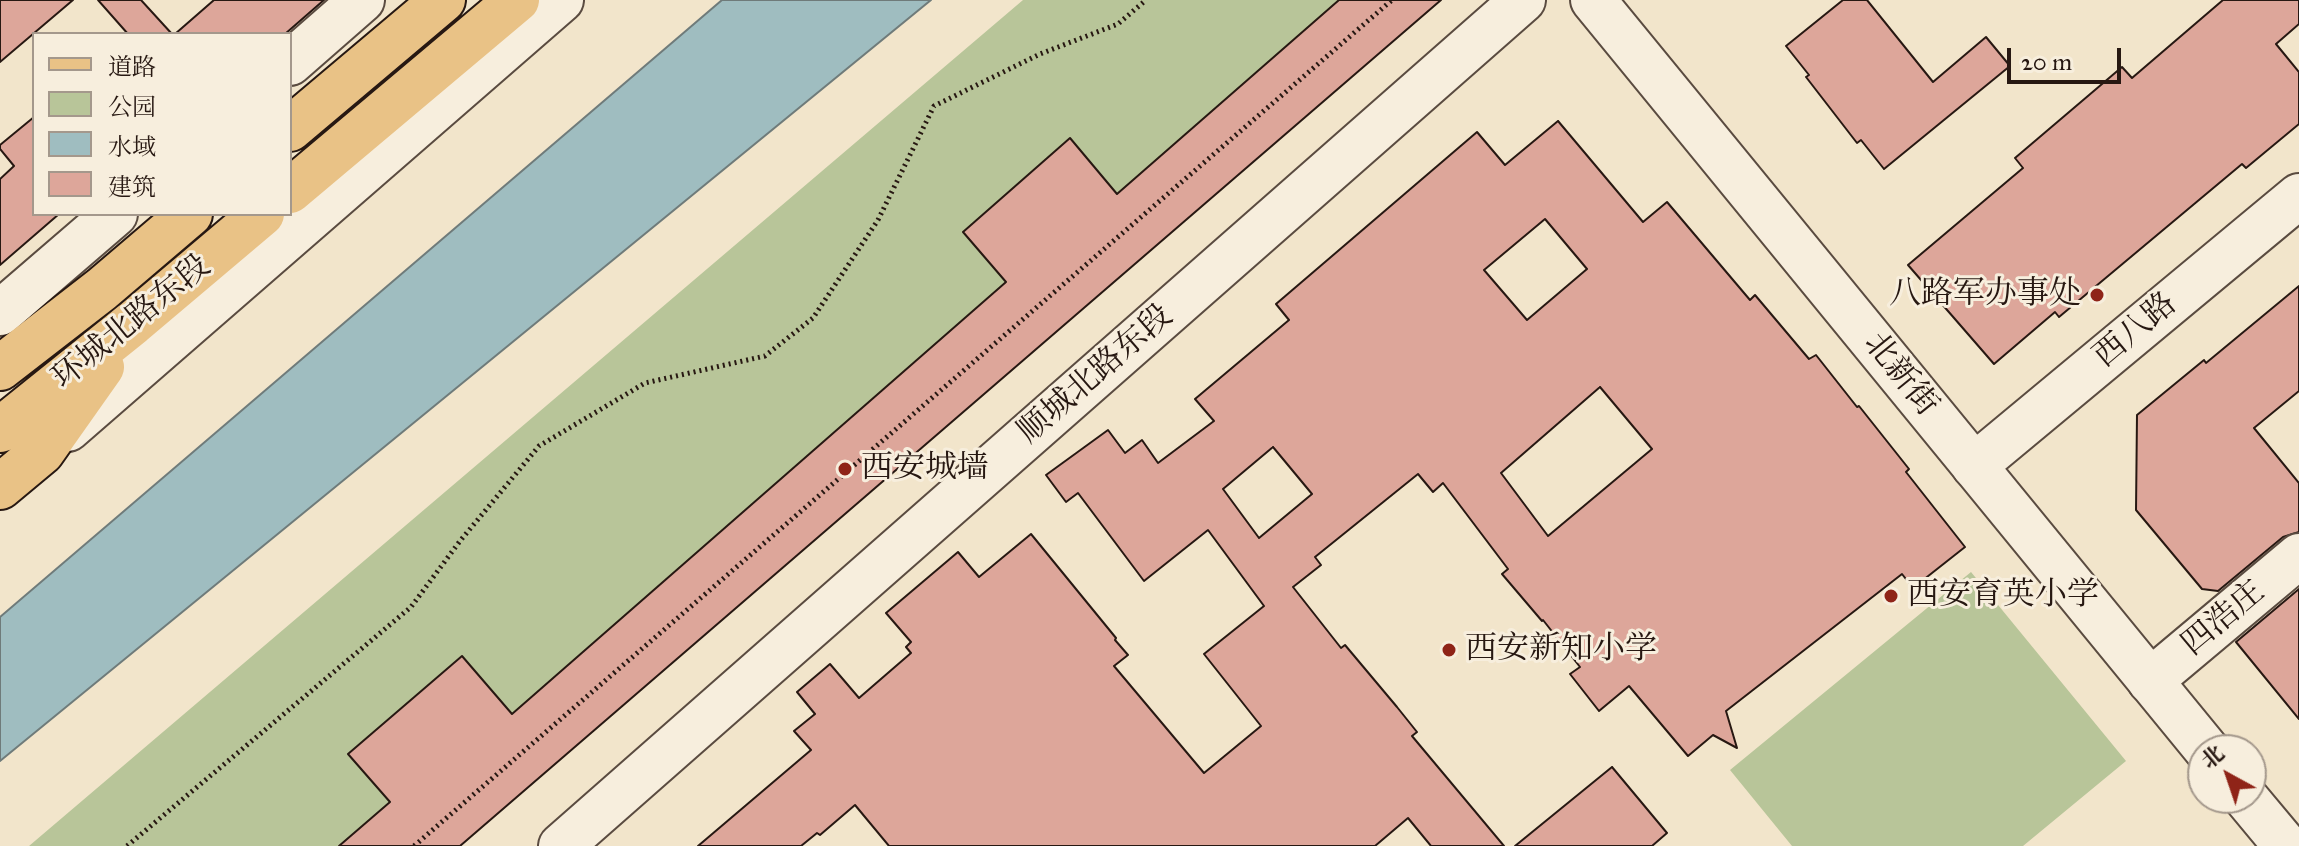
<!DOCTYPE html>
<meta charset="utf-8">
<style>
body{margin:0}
#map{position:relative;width:2299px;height:846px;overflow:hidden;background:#f2e5cb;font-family:"IM FELL Great Primer","Noto Serif SC",serif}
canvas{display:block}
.legend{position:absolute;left:32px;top:32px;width:260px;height:184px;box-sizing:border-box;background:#f7eedd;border:2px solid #a4988c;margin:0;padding:10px 14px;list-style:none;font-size:24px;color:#271812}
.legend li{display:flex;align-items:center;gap:16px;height:40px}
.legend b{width:40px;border:2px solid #a4988c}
.north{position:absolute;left:2187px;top:734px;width:80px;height:80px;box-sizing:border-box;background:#f7eedd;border:2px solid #a4988c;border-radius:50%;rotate:320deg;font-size:22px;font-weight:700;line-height:32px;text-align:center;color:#271812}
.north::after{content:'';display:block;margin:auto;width:28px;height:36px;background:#8f2418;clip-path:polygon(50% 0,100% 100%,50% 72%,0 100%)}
.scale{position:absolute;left:2007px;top:48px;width:114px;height:36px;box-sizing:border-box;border:4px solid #271812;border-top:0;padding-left:10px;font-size:24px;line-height:28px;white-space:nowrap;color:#271812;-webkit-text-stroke:6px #f7eedd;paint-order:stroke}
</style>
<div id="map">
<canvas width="2299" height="846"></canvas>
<ul class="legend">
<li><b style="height:10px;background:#e9c286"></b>道路</li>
<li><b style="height:22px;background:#b8c599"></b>公园</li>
<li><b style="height:22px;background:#9fbdc0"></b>水域</li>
<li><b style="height:22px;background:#dda69a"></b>建筑</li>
</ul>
<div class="north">北</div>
<div class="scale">20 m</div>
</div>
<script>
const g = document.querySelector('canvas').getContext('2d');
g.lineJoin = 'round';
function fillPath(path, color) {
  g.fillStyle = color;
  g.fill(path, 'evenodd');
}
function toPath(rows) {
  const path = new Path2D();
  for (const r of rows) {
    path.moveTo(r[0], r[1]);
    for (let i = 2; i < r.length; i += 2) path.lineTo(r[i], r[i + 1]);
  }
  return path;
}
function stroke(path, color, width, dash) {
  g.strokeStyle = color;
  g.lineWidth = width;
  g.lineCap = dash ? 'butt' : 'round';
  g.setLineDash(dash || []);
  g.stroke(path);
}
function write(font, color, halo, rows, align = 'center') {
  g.font = font + ' "IM FELL Great Primer","Noto Serif SC",serif';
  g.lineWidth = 6;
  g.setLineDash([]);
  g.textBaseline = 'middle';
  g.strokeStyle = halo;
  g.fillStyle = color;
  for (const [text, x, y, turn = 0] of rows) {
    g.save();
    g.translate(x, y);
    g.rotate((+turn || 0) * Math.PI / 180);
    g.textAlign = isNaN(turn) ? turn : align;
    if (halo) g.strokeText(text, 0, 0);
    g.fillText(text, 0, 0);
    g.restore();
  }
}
const green = toPath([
 [1023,0,1339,0,1117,194,1069,139,963,232,1006,282,512,714,461,656,349,754,390,802,339,846,29,846],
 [1971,572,2126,761,2023,846,1792,846,1730,770]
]);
const water = toPath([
 [722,0,931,0,0,761,0,617,722,0]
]);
const building = toPath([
 [0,0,73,0,0,62,0,0],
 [98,0,141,0,172,34,128,34,98,0],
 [214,0,324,0,285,34,175,34,214,0],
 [1339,0,1441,0,460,846,339,846,390,802,348,754,462,656,512,714,1006,282,963,232,1070,138,1117,194,1339,0],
 [1843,0,1867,0,1933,82,1986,37,2010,66,1884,169,1861,140,1857,143,1806,77,1809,75,1786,46,1843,0],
 [2223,0,2299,0,2299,24,2276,44,2299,72,2299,124,2246,168,2242,164,2059,317,2055,312,1994,364,1908,265,2023,168,2015,158,2122,67,2132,78,2223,0],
 [34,117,34,214,59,214,0,265,0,179,14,166,0,149,0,145,34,117],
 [1558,121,1643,222,1667,202,1750,300,1755,295,1809,359,1816,355,1857,407,1859,406,1909,469,1906,472,1965,547,1913,588,1902,574,1726,711,1737,748,1713,735,1688,756,1629,686,1599,711,1570,674,1580,667,1543,620,1542,621,1502,574,1508,569,1443,483,1433,492,1418,474,1315,557,1321,565,1293,587,1341,648,1345,645,1397,707,1417,732,1412,736,1504,846,1431,846,1408,818,1375,846,889,846,855,805,820,835,817,833,801,846,698,846,811,750,794,731,815,714,797,692,830,664,859,698,911,653,906,647,911,642,886,613,958,552,979,577,1031,534,1116,638,1115,640,1128,655,1114,666,1204,773,1261,726,1204,654,1264,606,1208,530,1144,581,1078,493,1066,502,1046,475,1108,430,1125,453,1142,440,1158,463,1214,421,1195,399,1289,320,1276,304,1477,132,1505,165,1558,121],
 [1545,219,1587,269,1527,320,1484,270,1545,219],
 [1600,387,1652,449,1548,536,1501,473,1600,387],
 [1273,447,1312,494,1259,538,1223,489,1273,447],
 [2299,286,2299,391,2254,428,2299,483,2299,532,2283,537,2218,591,2202,589,2136,510,2137,415,2204,360,2206,363,2299,286],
 [2299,589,2299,719,2236,642,2299,589],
 [1612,767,1667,833,1652,846,1515,846,1612,767]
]);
const path = toPath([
 [127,846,411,607,460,541,539,446,645,383,765,356,813,318,878,220,934,106,1040,54,1118,24,1146,0],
 [414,846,1392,0]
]);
const minor = toPath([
 [290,63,362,0],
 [0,313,115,214],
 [68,429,561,0],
 [1974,466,2299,196],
 [2150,681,2299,556]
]);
const tertiary = toPath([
 [1593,0,2207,750],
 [2246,798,2286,846],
 [561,846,1523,0]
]);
const primary = toPath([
 [290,129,443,0],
 [290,191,517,0],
 [0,368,102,289,190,214],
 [0,430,133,323,262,214],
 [0,487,42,452,102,367]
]);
const markers = [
 [2097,295,8,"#8f2418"],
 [845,469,8,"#8f2418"],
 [1891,596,8,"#8f2418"],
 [1449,650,8,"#8f2418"]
];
const poiNames = [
 ["八路军办事处",2081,295,"right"],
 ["西安城墙",861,469],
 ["西安育英小学",1907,596],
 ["西安新知小学",1465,650]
];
const streetNames = [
 ["环城北路东段",132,323,-39],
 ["西八路",2136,331,-40],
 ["顺城北路东段",1096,375,-41],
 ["北新街",1900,375,51],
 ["四浩庄",2224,619,-40]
];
fillPath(green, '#b8c599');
fillPath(water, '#9fbdc0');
stroke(water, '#6f7b7a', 2);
fillPath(building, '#dda69a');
stroke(building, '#271812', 2);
stroke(minor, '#5a4b40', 48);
stroke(tertiary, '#5a4b40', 48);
stroke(primary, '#271812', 48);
stroke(path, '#271812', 5, [2, 4]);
stroke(minor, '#f7eedd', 44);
stroke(tertiary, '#f7eedd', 44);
stroke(primary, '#e9c286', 44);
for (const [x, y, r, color] of markers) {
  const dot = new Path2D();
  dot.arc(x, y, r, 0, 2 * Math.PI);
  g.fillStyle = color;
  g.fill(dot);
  stroke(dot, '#f7eedd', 3);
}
write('32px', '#271812', '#f7eedd', poiNames, 'left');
write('32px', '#271812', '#f7eedd', streetNames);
</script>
